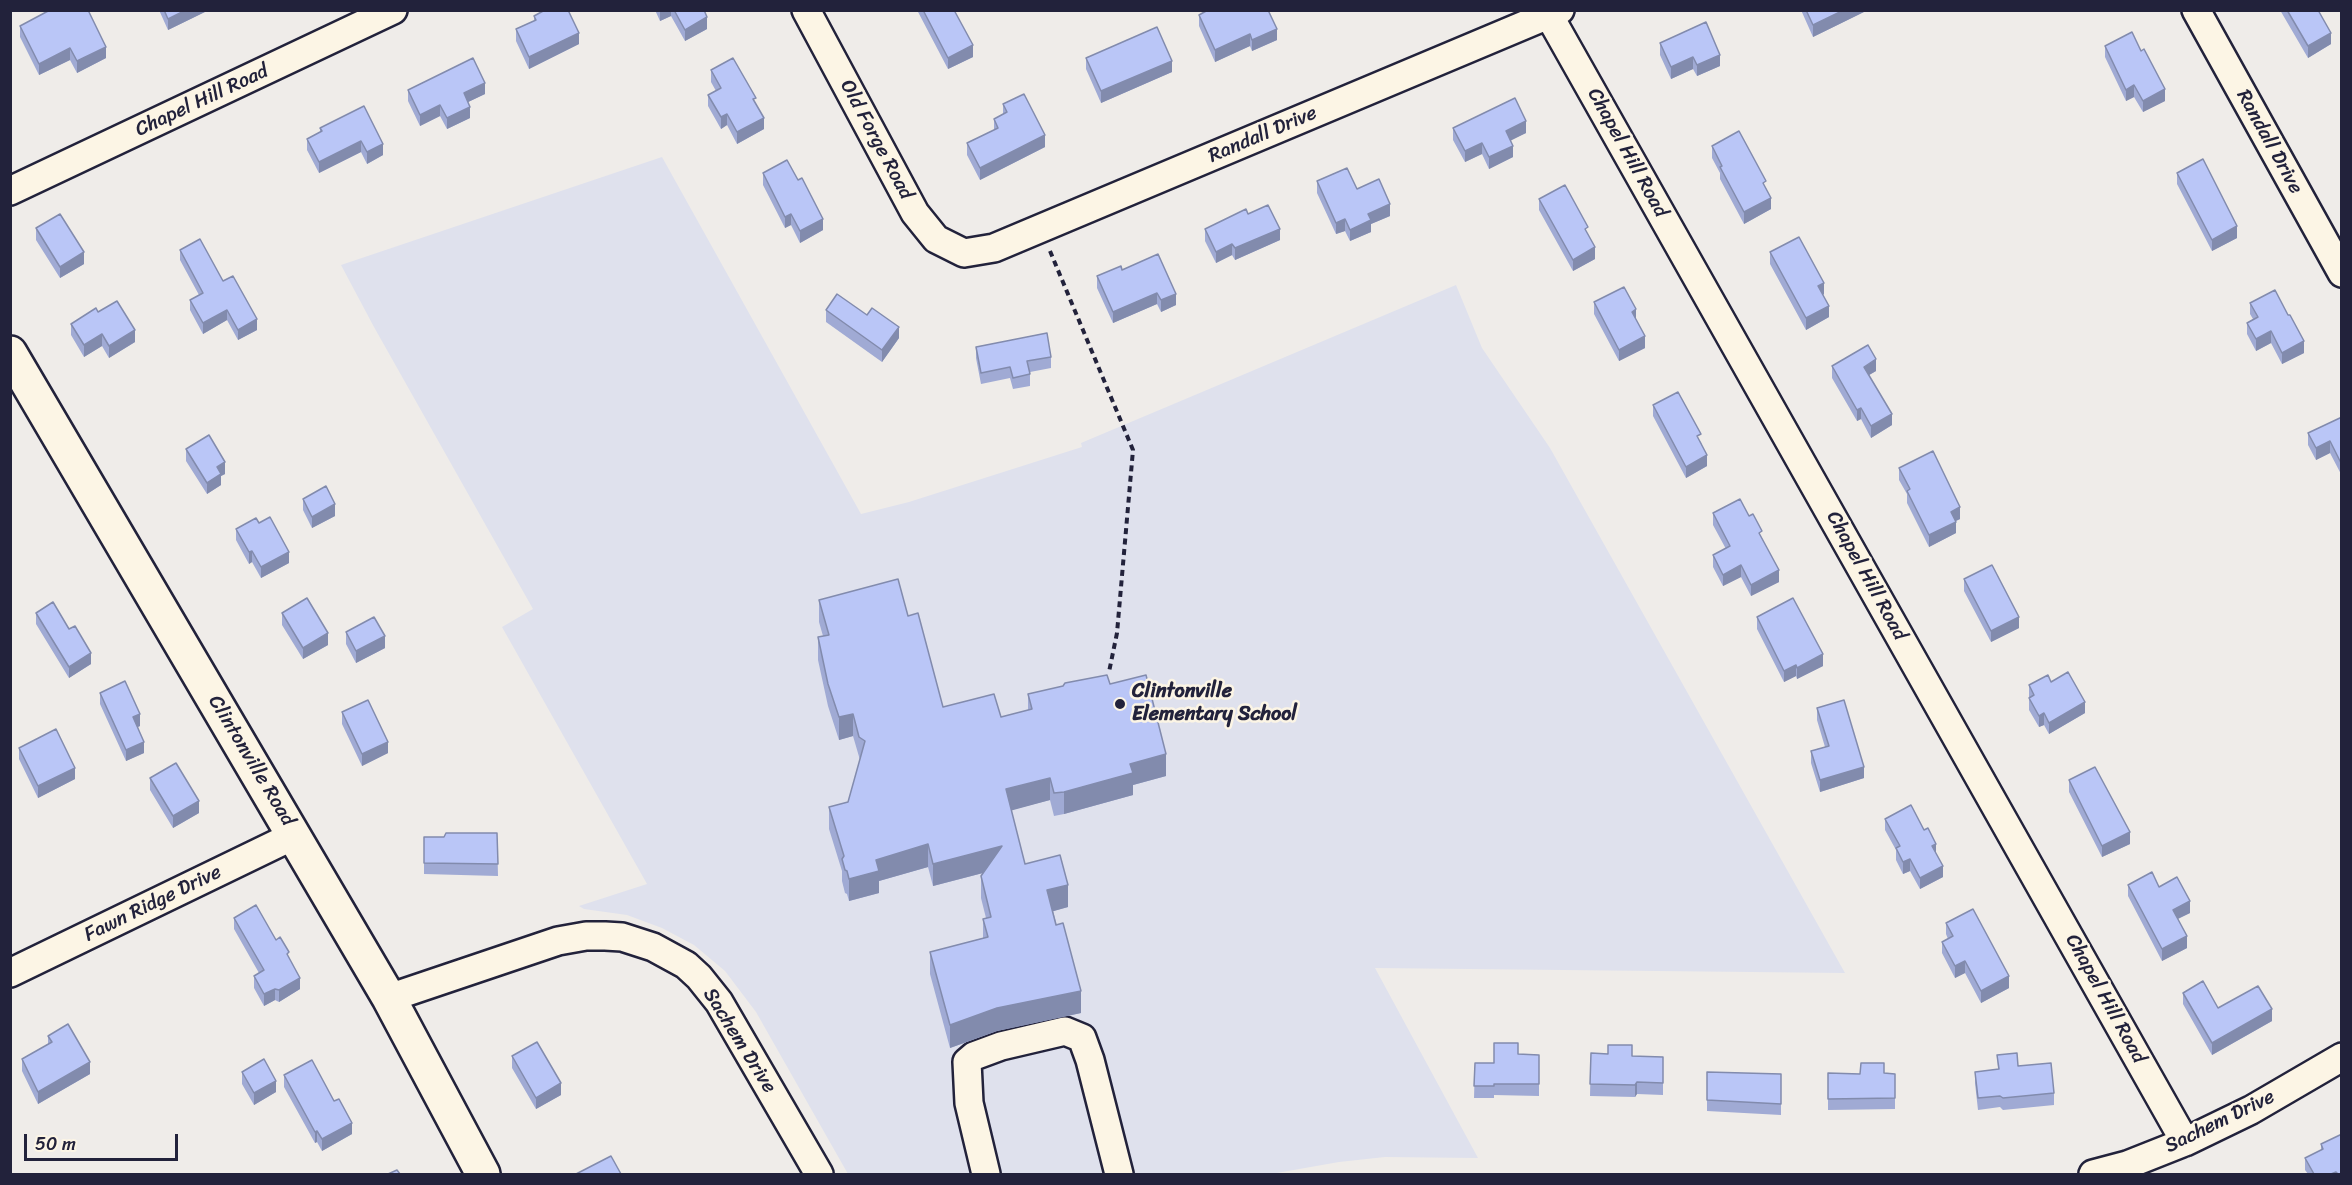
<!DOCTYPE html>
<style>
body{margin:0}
#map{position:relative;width:2352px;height:1185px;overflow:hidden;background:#efece9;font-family:Sriracha,sans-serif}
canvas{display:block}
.frame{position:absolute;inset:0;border:12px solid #22223b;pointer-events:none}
.scale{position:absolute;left:24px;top:1134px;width:154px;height:27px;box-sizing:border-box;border:3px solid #22223b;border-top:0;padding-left:8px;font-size:18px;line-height:21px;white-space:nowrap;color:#22223b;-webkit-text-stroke:4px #fcf5e5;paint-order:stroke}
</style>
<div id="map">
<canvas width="2352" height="1185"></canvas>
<div class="frame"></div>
<div class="scale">50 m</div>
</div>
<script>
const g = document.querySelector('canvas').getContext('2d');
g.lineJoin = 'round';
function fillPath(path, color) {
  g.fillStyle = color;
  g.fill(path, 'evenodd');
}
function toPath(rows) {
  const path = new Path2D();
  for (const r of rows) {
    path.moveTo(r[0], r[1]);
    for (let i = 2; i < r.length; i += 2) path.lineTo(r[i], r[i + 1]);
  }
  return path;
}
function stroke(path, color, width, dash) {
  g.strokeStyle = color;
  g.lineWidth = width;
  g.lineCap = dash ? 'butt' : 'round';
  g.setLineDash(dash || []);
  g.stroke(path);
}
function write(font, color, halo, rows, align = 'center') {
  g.font = font + ' Sriracha,sans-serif';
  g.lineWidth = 5;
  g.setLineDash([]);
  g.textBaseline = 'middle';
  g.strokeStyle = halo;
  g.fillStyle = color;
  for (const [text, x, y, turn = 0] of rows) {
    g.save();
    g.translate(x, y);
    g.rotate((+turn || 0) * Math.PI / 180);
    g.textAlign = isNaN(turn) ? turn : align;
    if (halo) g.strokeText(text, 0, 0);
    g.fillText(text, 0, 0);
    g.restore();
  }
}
const built = toPath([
 [662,157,861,514,909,502,1082,447,1081,443,1456,285,1482,348,1550,448,1845,973,1375,968,1478,1158,1385,1157,1339,1162,1271,1174,848,1174,756,1012,725,971,694,945,662,928,627,915,584,909,579,906,647,884,502,627,533,609,374,327,341,265]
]);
const path = toPath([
 [1050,251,1133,450,1117,633,1109,672]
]);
const minor = toPath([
 [806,10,915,213,936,239,964,253,994,248,1560,10],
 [1546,10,2185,1142],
 [2196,10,2342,273],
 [10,191,393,10],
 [10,973,295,835],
 [389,998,558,941,586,936,605,936,622,937,653,947,686,965,699,977,719,1002,819,1174],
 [986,1174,969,1103,967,1062,974,1056,1001,1046,1065,1031,1082,1038,1090,1060,1119,1174],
 [2093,1174,2127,1165,2185,1142,2251,1110,2342,1057]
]);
const major = toPath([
 [10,353,389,998,483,1174]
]);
const wall = toPath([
 [159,10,209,10,168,30],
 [655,10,704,10,707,29,685,41,671,16,660,21],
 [917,10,954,10,973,57,948,69],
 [1801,10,1868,10,1813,37],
 [2280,10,2318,10,2331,44,2308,58],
 [1199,15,1277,40,1252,51,1250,46,1215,62,1199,26],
 [534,16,579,44,529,69,516,41,516,29,534,21],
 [20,26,106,58,77,73,70,60,39,75,20,37],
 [1660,43,1720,66,1697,76,1693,69,1671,79,1660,55],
 [2105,46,2141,51,2165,101,2143,112,2134,97,2126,101,2105,57],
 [1086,58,1172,72,1101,103,1086,69],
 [711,70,756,104,764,129,737,144,727,125,721,129,708,106,708,95,716,91,711,82],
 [408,90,485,94,468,102,470,118,447,129,440,116,420,126,408,101],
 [1003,104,1045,147,980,180,967,155,967,143,994,130,994,119,1003,114],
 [364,106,383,155,367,164,361,152,319,173,307,150,307,139,320,132,320,128],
 [1453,128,1526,133,1510,140,1513,157,1489,169,1482,154,1465,162,1453,140],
 [1712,146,1766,188,1771,209,1744,224,1720,179,1720,173,1712,158],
 [763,173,798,180,823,230,800,243,791,225,785,228,763,185],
 [2177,173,2237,238,2212,251,2177,184],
 [1317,181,1357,189,1390,216,1371,224,1371,232,1350,241,1345,231,1336,234,1317,193],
 [1539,199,1595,259,1573,271,1539,210],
 [36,228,84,264,60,278,36,240],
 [1205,229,1280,240,1235,260,1232,255,1216,263,1205,241],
 [180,250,223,281,257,330,238,340,227,320,203,334,190,310,190,300,199,295,180,260],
 [1770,252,1824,294,1823,295,1829,317,1806,330,1770,264],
 [1122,270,1176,305,1161,312,1157,304,1113,323,1097,288,1097,276],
 [1594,302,1636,319,1645,348,1619,361,1594,314],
 [2250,303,2304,353,2282,364,2271,343,2256,351,2247,334,2247,323,2253,319,2250,314],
 [826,310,899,338,882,362,826,322],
 [98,312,135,342,109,358,102,346,84,357,71,335,71,324],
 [976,347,1051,357,1051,368,1030,372,1030,386,1013,389,1010,378,981,384,976,358],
 [1832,366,1876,371,1869,375,1892,425,1871,438,1861,419,1857,421,1832,378],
 [1653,405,1701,442,1707,466,1686,478,1653,416],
 [2342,417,2342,476,2330,453,2316,460,2308,445,2308,433],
 [186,449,225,474,221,476,221,485,207,494,186,461],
 [1899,468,1960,519,1956,521,1956,533,1929,547,1907,503,1907,494,1899,480],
 [303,499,335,516,312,528,303,510],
 [1713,513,1762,538,1779,582,1751,596,1741,577,1723,586,1713,567,1713,555,1726,549,1713,525],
 [259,523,289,563,261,578,252,562,249,564,236,540,236,529],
 [1964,579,2019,628,1991,642,1964,591],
 [819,600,908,616,943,707,1001,717,1028,710,1028,694,1110,684,1166,776,1133,785,1133,795,1064,814,1054,816,1050,800,1011,810,1025,864,1068,907,1053,911,1081,1013,997,1031,950,1048,930,974,930,952,983,938,983,919,986,918,981,898,981,876,983,873,933,886,928,867,879,881,879,893,849,901,847,894,845,893,842,881,842,871,829,829,829,807,848,802,860,760,853,736,839,740,828,706,818,660,818,637,823,636,819,622],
 [36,613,69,629,91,664,69,678,36,624],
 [282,613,328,645,303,659,282,625],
 [1757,617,1823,666,1797,679,1796,676,1784,682,1757,629],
 [346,632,385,648,356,663,346,644],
 [2051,682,2085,713,2049,734,2044,725,2039,727,2029,710,2029,685],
 [100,693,140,726,138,727,144,753,126,761,100,704],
 [1817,708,1864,778,1820,792,1811,763,1811,751,1825,747,1817,720],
 [342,712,388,753,362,766,342,724],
 [19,748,75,779,38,798,19,759],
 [150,778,199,813,173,828,150,790],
 [2069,780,2130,844,2102,857,2069,792],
 [1885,819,1924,830,1936,853,1943,877,1920,889,1910,871,1903,874,1896,860,1896,850,1885,830],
 [497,833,498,876,424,874,424,837,444,837],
 [2128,885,2159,887,2190,913,2178,919,2187,948,2162,961,2128,896],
 [234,918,276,940,289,959,300,989,279,1002,275,1000,264,1006,254,988,254,976,259,973,234,929],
 [1946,923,2009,988,1981,1003,1965,973,1955,978,1942,953,1942,942,1948,939,1946,934],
 [2183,993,2218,1008,2272,1021,2212,1055,2183,1004],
 [48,1036,90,1074,38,1104,22,1071,22,1059,48,1044],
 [1591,1053,1632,1056,1663,1057,1663,1095,1637,1094,1635,1097,1590,1096],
 [1518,1054,1539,1055,1539,1096,1494,1095,1494,1098,1474,1098,1475,1063,1494,1063],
 [1997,1055,2018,1066,2054,1093,2054,1105,2003,1110,2000,1107,1978,1110,1975,1083,1975,1072,1998,1069],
 [512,1056,561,1095,536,1109,512,1068],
 [242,1072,276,1092,254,1105,242,1084],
 [1707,1072,1781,1074,1781,1115,1707,1111],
 [1828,1073,1860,1074,1884,1073,1895,1074,1895,1109,1828,1110],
 [284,1075,352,1134,322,1151,317,1142,315,1143,284,1087],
 [2321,1144,2342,1174,2308,1174,2305,1170,2305,1158,2321,1150]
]);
const shadedWall = toPath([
 [186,10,209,10,168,30,168,19],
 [660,10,671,10,671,16,660,21],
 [1844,10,1868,10,1813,37,1813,25],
 [707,17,707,29,685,41,685,30],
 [1277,29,1277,40,1252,51,1252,40],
 [579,33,579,44,529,69,529,57],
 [2331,33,2331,44,2308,58,2308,46],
 [1250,34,1250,46,1215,62,1215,50],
 [973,45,973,57,948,69,948,58],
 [106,47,106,58,77,73,77,61],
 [70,48,70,60,39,75,39,64],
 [1720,55,1720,66,1697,76,1697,65],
 [1693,57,1693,69,1671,79,1671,67],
 [1172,61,1172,72,1101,103,1101,91],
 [485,83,485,94,464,104,464,93],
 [2134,85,2134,97,2126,101,2126,90],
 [2165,89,2165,101,2143,112,2143,101],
 [440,105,440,116,420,126,420,115],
 [470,107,470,118,447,129,447,118],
 [727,114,727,125,721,129,721,117],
 [764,118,764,129,737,144,737,132],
 [1526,121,1526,133,1506,143,1506,131],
 [1045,135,1045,147,980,180,980,168],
 [361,141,361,152,319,173,319,162],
 [1482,143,1482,154,1465,162,1465,151],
 [383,144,383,155,367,164,367,152],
 [1513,146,1513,157,1489,169,1489,157],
 [1771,198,1771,209,1744,224,1744,212],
 [1390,204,1390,216,1371,224,1371,232,1350,241,1350,230,1368,214],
 [791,214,791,225,785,228,785,217],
 [823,219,823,230,800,243,800,231],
 [1345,219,1345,231,1336,234,1336,223],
 [2237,226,2237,238,2212,251,2212,240],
 [1280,229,1280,240,1235,260,1235,248],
 [1232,244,1232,255,1216,263,1216,252],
 [1595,247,1595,259,1573,271,1573,260],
 [84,252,84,264,60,278,60,267],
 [1824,283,1824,294,1818,298,1818,286],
 [1157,293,1157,304,1113,323,1113,312],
 [1176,294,1176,305,1161,312,1161,300],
 [1829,306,1829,317,1806,330,1806,318],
 [1636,309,1636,321,1632,312],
 [227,310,227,320,203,334,203,323],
 [257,319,257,330,238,340,238,330],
 [899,327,899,338,882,362,882,350],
 [135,330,135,342,109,358,109,346],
 [2271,331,2271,343,2256,351,2256,339],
 [102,334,102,346,84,357,84,345],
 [1645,336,1645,348,1619,361,1619,350],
 [2304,341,2304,353,2282,364,2282,353],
 [1876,359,1876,371,1864,378,1864,367],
 [1861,408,1861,419,1857,421,1857,410],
 [1892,414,1892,425,1871,438,1871,426],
 [2330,441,2330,453,2316,460,2316,448],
 [1707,455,1707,466,1686,478,1686,467],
 [225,462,225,474,221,476,221,485,207,494,207,483,217,467],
 [335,504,335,516,312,528,312,517],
 [1960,507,1960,519,1951,523,1951,512],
 [1956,522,1956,533,1929,547,1929,535],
 [252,551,252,562,249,564,249,552],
 [289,552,289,563,261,578,261,567],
 [1741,565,1741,577,1723,586,1723,575],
 [1779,570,1779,582,1751,596,1751,585],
 [2019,617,2019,628,1991,642,1991,631],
 [328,633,328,645,303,659,303,648],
 [385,636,385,648,356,663,356,651],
 [91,653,91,664,69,678,69,667],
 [1823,654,1823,666,1797,679,1797,668],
 [1796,665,1796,676,1784,682,1784,671],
 [2085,702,2085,713,2049,734,2049,723],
 [2044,713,2044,725,2039,727,2039,716],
 [140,714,140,726,133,729,133,717],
 [853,714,853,736,839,740,839,717],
 [144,742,144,753,126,761,126,750],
 [388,742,388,753,362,766,362,754],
 [1166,754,1166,776,1133,785,1133,795,1064,814,1064,792,1130,764],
 [1864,767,1864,778,1820,792,1820,780],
 [75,768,75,779,38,798,38,786],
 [1050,778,1050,800,1006,812,1006,789],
 [199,801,199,813,173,828,173,816],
 [2130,832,2130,844,2102,857,2102,846],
 [928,844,928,867,879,881,879,893,849,901,849,879,876,860],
 [1936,844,1936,855,1932,846],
 [1002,846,1002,868,933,886,933,864],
 [1910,859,1910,871,1903,874,1903,862],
 [1943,866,1943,877,1920,889,1920,878],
 [1068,885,1068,907,1047,913,1047,890],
 [2190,901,2190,913,2173,921,2173,910],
 [2187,936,2187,948,2162,961,2162,949],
 [1965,961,1965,973,1955,978,1955,966],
 [2009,976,2009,988,1981,1003,1981,991],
 [300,978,300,989,279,1002,279,990],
 [275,989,275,1000,264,1006,264,994],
 [1081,991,1081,1013,997,1031,950,1048,950,1025,997,1008],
 [2272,1009,2272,1021,2212,1055,2212,1043],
 [90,1062,90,1074,38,1104,38,1092],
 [276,1081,276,1092,254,1105,254,1093],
 [1637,1082,1637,1094,1635,1097,1635,1085],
 [561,1083,561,1095,536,1109,536,1098],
 [352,1123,352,1134,322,1151,322,1139],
 [317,1131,317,1142,315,1143,315,1132]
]);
const building = toPath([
 [50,10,88,10,106,47,77,61,70,48,39,64,20,26,50,10],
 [164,10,186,10,168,19,164,10],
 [545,10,568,10,579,33,529,57,516,29,536,20,534,16,545,10],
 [674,10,704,10,707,17,685,30,674,10],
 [923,10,954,10,973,45,948,58,923,10],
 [1208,10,1268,10,1277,29,1252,40,1250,34,1215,50,1199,15,1208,10],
 [1806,10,1844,10,1813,25,1806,10],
 [2287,10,2318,10,2331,33,2308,46,2287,10],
 [1706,22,1720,55,1697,65,1693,57,1671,67,1660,43,1706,22],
 [1157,27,1172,61,1101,91,1086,58,1157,27],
 [2132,32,2141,51,2144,49,2165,89,2143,101,2134,85,2126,90,2105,46,2132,32],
 [473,58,485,83,464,93,470,107,447,118,440,105,420,115,408,90,473,58],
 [733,58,756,98,753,99,764,118,737,132,727,114,721,117,708,95,721,88,711,70,733,58],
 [1024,94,1045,135,980,168,967,143,998,128,994,119,1007,112,1003,104,1024,94],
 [1515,98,1526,121,1506,131,1513,146,1489,157,1482,143,1465,151,1453,128,1515,98],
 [364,106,383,144,367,152,361,141,319,162,307,139,322,131,320,128,364,106],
 [1739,131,1766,181,1763,183,1771,198,1744,212,1720,167,1722,166,1712,146,1739,131],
 [2203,159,2237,226,2212,240,2177,173,2203,159],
 [787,160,798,180,802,178,823,219,800,231,791,214,785,217,763,173,787,160],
 [1347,168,1357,189,1379,179,1390,204,1368,214,1371,220,1350,230,1345,219,1336,223,1317,181,1347,168],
 [1565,185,1588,227,1585,229,1595,247,1573,260,1539,199,1565,185],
 [1268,205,1280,229,1235,248,1232,244,1216,252,1205,229,1246,209,1248,214,1268,205],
 [60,214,84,252,60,267,36,228,60,214],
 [1799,237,1824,283,1818,286,1829,306,1806,318,1770,252,1799,237],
 [200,239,223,281,233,276,257,319,238,330,227,310,203,323,190,300,203,293,180,250,200,239],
 [1158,254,1176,294,1161,300,1157,293,1113,312,1097,276,1121,266,1122,270,1158,254],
 [1624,287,1636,309,1632,312,1645,336,1619,350,1594,302,1624,287],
 [2275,290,2288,315,2290,315,2304,341,2282,353,2271,331,2256,339,2247,323,2258,317,2250,303,2275,290],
 [837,294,867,315,872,308,899,327,882,350,826,310,837,294],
 [117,301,135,330,109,346,102,334,84,345,71,324,96,308,98,312,117,301],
 [1047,333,1051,357,1027,361,1030,374,1013,378,1010,367,981,373,976,347,1047,333],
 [1868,345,1876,359,1864,367,1892,414,1871,426,1861,408,1857,410,1832,366,1868,345],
 [1678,392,1701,434,1697,436,1707,455,1686,467,1653,405,1678,392],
 [2342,417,2342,465,2330,441,2316,448,2308,433,2342,417],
 [209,435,225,462,217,467,221,474,207,483,186,449,209,435],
 [1933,451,1960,507,1951,512,1956,522,1929,535,1907,491,1910,489,1899,468,1933,451],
 [326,486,335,504,312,517,303,499,326,486],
 [1740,499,1749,516,1753,514,1762,531,1759,533,1779,570,1751,585,1741,565,1723,575,1713,555,1730,546,1713,513,1740,499],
 [270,517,289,552,261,567,252,551,249,552,236,529,256,518,259,523,270,517],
 [1992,565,2019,617,1991,631,1964,579,1992,565],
 [898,579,908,616,918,613,943,707,994,694,1001,717,1032,709,1028,694,1063,686,1065,683,1107,675,1110,684,1146,675,1166,754,1130,764,1133,773,1064,792,1054,793,1050,778,1006,789,1025,864,1060,855,1068,885,1047,890,1056,925,1063,923,1081,991,997,1008,950,1025,930,952,988,937,983,919,991,917,981,876,1002,846,933,864,928,844,876,860,879,871,849,879,847,871,845,870,842,859,844,856,829,807,848,802,865,741,859,737,853,714,839,717,828,684,818,637,829,635,819,600,898,579],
 [307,598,328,633,303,648,282,613,307,598],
 [1793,598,1823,654,1797,668,1796,665,1784,671,1757,617,1793,598],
 [53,602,69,629,75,626,91,653,69,667,36,613,53,602],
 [374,617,385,636,356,651,346,632,374,617],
 [2068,672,2085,702,2049,723,2044,713,2039,716,2029,698,2034,695,2029,685,2048,675,2051,682,2068,672],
 [125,681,140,714,133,717,144,742,126,750,100,693,125,681],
 [368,700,388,742,362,754,342,712,368,700],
 [1844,700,1864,767,1820,780,1811,751,1829,746,1817,708,1844,700],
 [56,729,75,768,38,786,19,748,56,729],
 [176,763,199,801,173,816,150,778,176,763],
 [2095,767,2130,832,2102,846,2069,780,2095,767],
 [1911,805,1924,830,1928,828,1936,844,1932,846,1943,866,1920,878,1910,859,1903,862,1896,848,1900,846,1885,819,1911,805],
 [446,833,497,833,498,864,424,863,424,837,444,837,446,833],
 [2152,872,2159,887,2177,877,2190,901,2173,910,2187,936,2162,949,2128,885,2152,872],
 [256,905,276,940,280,937,289,952,287,954,300,978,279,990,275,989,264,994,254,976,264,970,234,918,256,905],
 [1973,909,2009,976,1981,991,1965,961,1955,966,1942,942,1953,936,1946,923,1973,909],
 [2203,981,2218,1008,2258,986,2272,1009,2212,1043,2183,993,2203,981],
 [68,1024,90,1062,38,1092,22,1059,52,1042,48,1036,68,1024],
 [537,1042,561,1083,536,1098,512,1056,537,1042],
 [1494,1043,1518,1043,1518,1054,1539,1055,1539,1084,1494,1084,1494,1086,1474,1086,1475,1063,1494,1063,1494,1043],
 [1608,1045,1632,1045,1632,1056,1663,1057,1663,1083,1637,1082,1635,1085,1590,1084,1591,1053,1608,1054,1608,1045],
 [2017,1053,2018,1066,2051,1063,2054,1093,2003,1098,2000,1096,1978,1098,1975,1072,1999,1069,1997,1055,2017,1053],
 [264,1059,276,1081,254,1093,242,1072,264,1059],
 [312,1060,334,1101,339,1099,352,1123,322,1139,317,1131,315,1132,284,1075,312,1060],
 [1861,1063,1884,1063,1884,1073,1895,1074,1895,1098,1828,1099,1828,1073,1860,1074,1861,1063],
 [1707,1072,1781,1074,1781,1104,1707,1100,1707,1072],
 [2342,1134,2342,1174,2338,1174,2336,1172,2331,1174,2314,1174,2305,1158,2323,1149,2321,1144,2342,1134],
 [611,1156,621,1174,576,1174,611,1156],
 [397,1170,400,1174,388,1174,397,1170]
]);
const markers = [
 [1120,704,6,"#22223b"]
];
const streetNames = [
 ["Chapel Hill Road",202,101,-25],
 ["Randall Drive",1263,135,-23],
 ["Old Forge Road",876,140,62],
 ["Randall Drive",2269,142,61],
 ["Chapel Hill Road",1627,153,61],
 ["Chapel Hill Road",1866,576,61],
 ["Clintonville Road",251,761,59],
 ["Fawn Ridge Drive",153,904,-26],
 ["Chapel Hill Road",2105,999,61],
 ["Sachem Drive",739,1041,58],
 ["Sachem Drive",2220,1122,-26]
];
const poiNames = [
 ["Clintonville",1132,692],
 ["Elementary School",1132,715]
];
fillPath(built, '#dfe1ed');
stroke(minor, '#22223b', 32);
stroke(major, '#22223b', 38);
stroke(path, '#22223b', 4, [6, 4.5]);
stroke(minor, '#fcf5e5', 27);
stroke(major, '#fcf5e5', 33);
fillPath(wall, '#a0aad4');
fillPath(shadedWall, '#828bad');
fillPath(building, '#bac6f7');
stroke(building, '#828bad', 1.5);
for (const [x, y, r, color] of markers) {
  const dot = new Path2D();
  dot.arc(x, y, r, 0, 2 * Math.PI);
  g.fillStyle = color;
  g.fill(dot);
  stroke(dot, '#fcf5e5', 2);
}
write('20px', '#22223b', '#fcf5e5', streetNames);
write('bold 20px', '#22223b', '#fcf5e5', poiNames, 'left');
</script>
